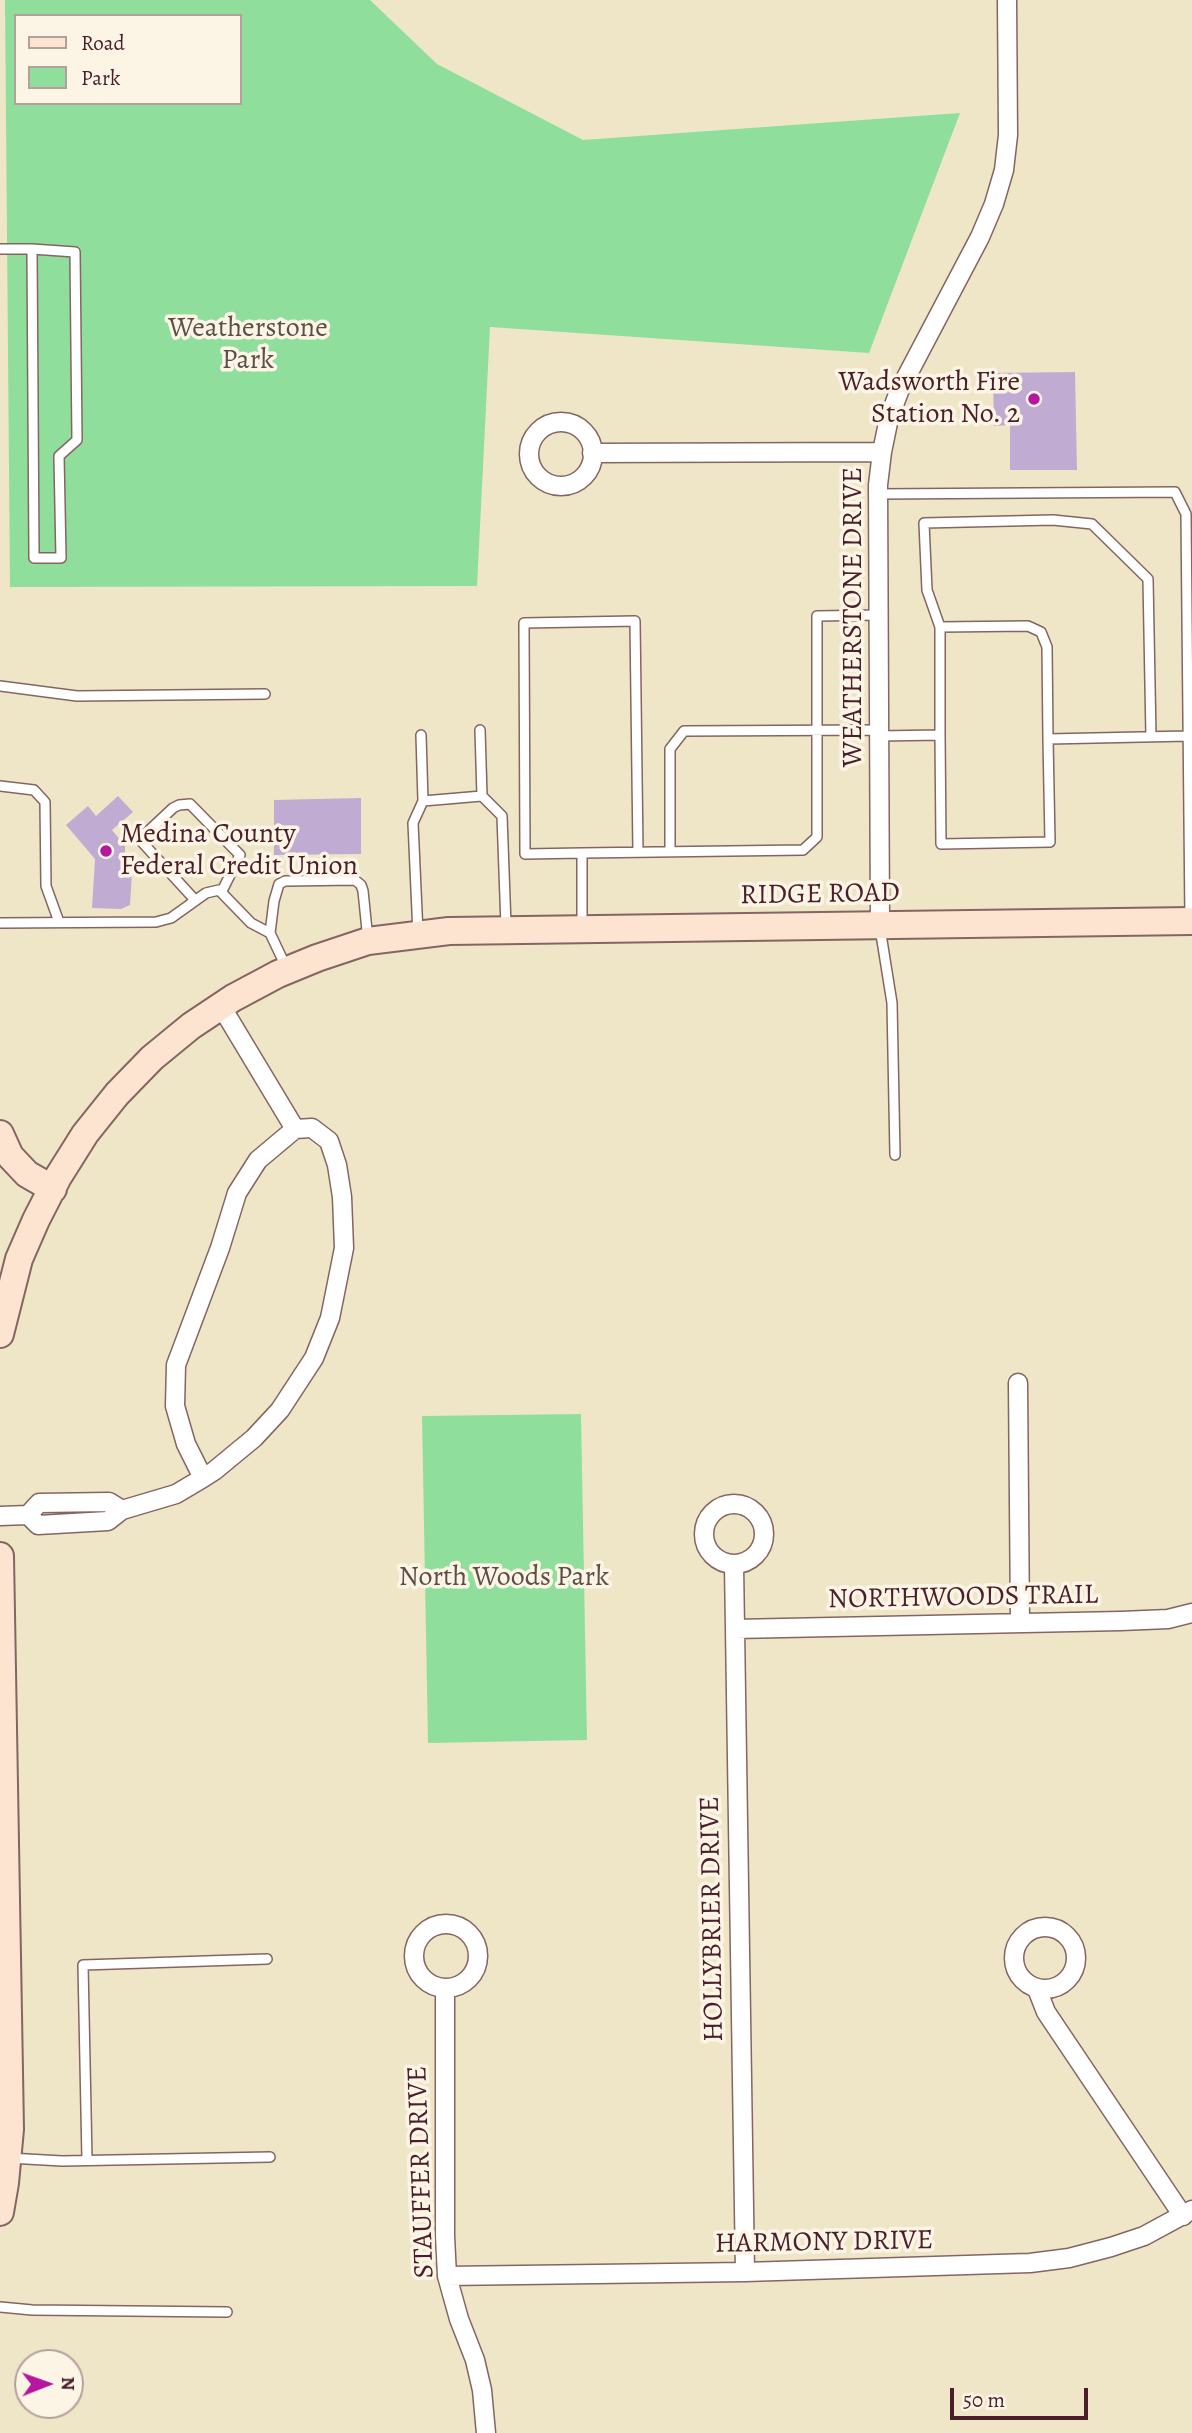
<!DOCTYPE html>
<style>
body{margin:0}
#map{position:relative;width:1192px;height:2433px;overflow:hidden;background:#efe6c8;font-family:Alegreya,serif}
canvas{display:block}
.legend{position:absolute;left:14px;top:14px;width:228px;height:91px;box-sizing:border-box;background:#fcf5e5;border:2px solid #b59f9b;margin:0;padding:9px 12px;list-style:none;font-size:21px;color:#4a1f2b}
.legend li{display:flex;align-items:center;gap:14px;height:35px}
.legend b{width:35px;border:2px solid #b59f9b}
.north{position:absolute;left:14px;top:2349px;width:70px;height:70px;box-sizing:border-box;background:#fcf5e5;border:2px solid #b59f9b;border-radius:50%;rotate:89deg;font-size:19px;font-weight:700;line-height:28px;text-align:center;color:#4a1f2b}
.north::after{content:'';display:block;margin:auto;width:24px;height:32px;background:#b5179e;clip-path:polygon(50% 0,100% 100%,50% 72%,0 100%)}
.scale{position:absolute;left:950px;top:2388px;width:138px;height:32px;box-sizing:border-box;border:4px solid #4a1f2b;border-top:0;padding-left:9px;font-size:21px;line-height:24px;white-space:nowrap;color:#4a1f2b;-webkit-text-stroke:5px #fcf5e5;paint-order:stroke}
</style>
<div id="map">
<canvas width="1192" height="2433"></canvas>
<ul class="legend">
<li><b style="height:9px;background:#fde4d1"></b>Road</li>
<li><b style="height:19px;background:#90de9c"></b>Park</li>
</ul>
<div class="north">N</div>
<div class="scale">50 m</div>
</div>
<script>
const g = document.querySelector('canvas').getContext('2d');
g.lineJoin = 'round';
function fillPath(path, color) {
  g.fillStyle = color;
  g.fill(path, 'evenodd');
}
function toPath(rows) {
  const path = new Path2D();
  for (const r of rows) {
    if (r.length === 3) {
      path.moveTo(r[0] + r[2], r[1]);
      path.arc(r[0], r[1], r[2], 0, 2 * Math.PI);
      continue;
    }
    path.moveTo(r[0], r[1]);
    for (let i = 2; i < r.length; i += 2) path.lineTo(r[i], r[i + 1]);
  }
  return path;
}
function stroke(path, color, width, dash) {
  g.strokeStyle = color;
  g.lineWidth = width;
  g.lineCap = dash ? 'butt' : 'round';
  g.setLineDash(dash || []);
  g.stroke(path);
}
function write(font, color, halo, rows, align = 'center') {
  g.font = font + ' Alegreya,serif';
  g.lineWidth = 7;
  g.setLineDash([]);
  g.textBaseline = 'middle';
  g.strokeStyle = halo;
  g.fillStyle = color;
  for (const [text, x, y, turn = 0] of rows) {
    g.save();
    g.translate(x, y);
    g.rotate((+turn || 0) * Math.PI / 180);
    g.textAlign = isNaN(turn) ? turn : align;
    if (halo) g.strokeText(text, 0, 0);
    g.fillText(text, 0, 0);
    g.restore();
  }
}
const green = toPath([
 [5,0,370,0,437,64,583,140,960,113,869,353,490,327,477,586,10,587],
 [16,16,240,16,240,103,16,103],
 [581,1414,587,1740,428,1743,422,1416]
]);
const building = toPath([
 [1075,372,1077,470,1010,470,1010,425,994,426,993,373],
 [118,796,133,812,112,830,125,846,125,856,133,857,130,905,121,909,92,908,95,859,66,825,88,806,96,816],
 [361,798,361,854,274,855,274,800]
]);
const lane = toPath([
 [0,249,32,249,75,252,77,440,59,456,61,558,34,558,32,249],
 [878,494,1175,492,1186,514,1190,920],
 [940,627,940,735],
 [0,686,77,696,265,694],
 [480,730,482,796,502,816,506,926],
 [879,736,940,735,941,844,1050,842,1048,739,1188,736],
 [1048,739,1047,647,1041,632,1028,626,940,627,927,590,924,523,1053,520,1092,524,1148,579,1151,737],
 [0,786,34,790,45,802,46,886,59,922],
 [423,801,482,796],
 [638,852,635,621,524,623,525,854,582,853,803,850,817,837,817,616,879,615],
 [670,852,670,749,684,731,879,730],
 [582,853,582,925],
 [195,900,141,841,141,838,173,808,179,805,190,804,240,855,222,891],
 [0,923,156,922,171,918,206,893,219,890,251,923,270,933,287,969],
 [880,928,892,1003,895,1155],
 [270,933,274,901,279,884,285,881,355,880,361,885,363,891,368,940],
 [418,934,413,823,423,801,421,735],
 [9,2158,62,2161,270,2157],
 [87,2160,83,1965,267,1959],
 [0,2307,32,2310,227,2312]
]);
const street = toPath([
 [561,454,32],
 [592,453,882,452],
 [880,927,878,485,882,452,889,418,900,389,980,237,994,204,1004,170,1008,135,1007,0],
 [221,1006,295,1129],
 [1018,1383,1020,1623],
 [734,1534,30],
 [122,1510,176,1494,203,1478,214,1471,254,1438,280,1410,314,1358,330,1318,344,1248,342,1197,337,1165,329,1141,312,1128,295,1129,258,1160,237,1193,220,1248,176,1365,175,1406,186,1444,203,1478],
 [0,1516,28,1515,39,1503,109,1502,122,1510,108,1521,38,1525,28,1515],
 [734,1565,745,2272],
 [735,1629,1121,1621,1168,1619,1192,1613],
 [446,1956,32],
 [1045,1958,31],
 [445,1989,445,2236,447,2276,459,2319,475,2360,482,2390,486,2433],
 [1037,1989,1046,2012,1183,2216],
 [447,2276,745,2272,1030,2263,1069,2258,1111,2247,1144,2236,1192,2210]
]);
const secondary = toPath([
 [0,1134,10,1156,27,1174,53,1189],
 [0,1334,19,1259,36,1220,58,1177,85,1134,117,1094,152,1058,191,1026,233,998,278,974,317,958,368,941,449,931,1192,921],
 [0,1556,10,2129,5,2183,0,2212]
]);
const markers = [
 [1034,399,7,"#b5179e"],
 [106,851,7,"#b5179e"]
];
const parkNames = [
 ["Weatherstone",248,329],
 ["Park",248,361],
 ["North Woods Park",504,1578]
];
const poiNames = [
 ["Wadsworth Fire",1020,383],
 ["Station No. 2",1020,415],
 ["Medina County",120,835,"left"],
 ["Federal Credit Union",120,867,"left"]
];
const streetNames = [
 ["WEATHERSTONE DRIVE",854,617,-90],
 ["RIDGE ROAD",820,895,-1],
 ["NORTHWOODS TRAIL",963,1598,-1],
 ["HOLLYBRIER DRIVE",713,1919,-91],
 ["STAUFFER DRIVE",422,2172,-92],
 ["HARMONY DRIVE",824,2243,-1]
];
fillPath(green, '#90de9c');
fillPath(building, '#c0abd3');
stroke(lane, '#846562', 12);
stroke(street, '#846562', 21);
stroke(secondary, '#846562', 30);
stroke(lane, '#fff', 9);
stroke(street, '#fff', 18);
stroke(secondary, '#fde4d1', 26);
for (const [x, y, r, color] of markers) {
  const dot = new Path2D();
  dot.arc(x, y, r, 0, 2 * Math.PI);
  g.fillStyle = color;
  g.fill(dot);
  stroke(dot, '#fcf5e5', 2.5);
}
write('28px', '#5c4f47', '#fcf5e5', parkNames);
write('28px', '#4a1f2b', '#fcf5e5', poiNames, 'right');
write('28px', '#4a1f2b', '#fcf5e5', streetNames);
</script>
